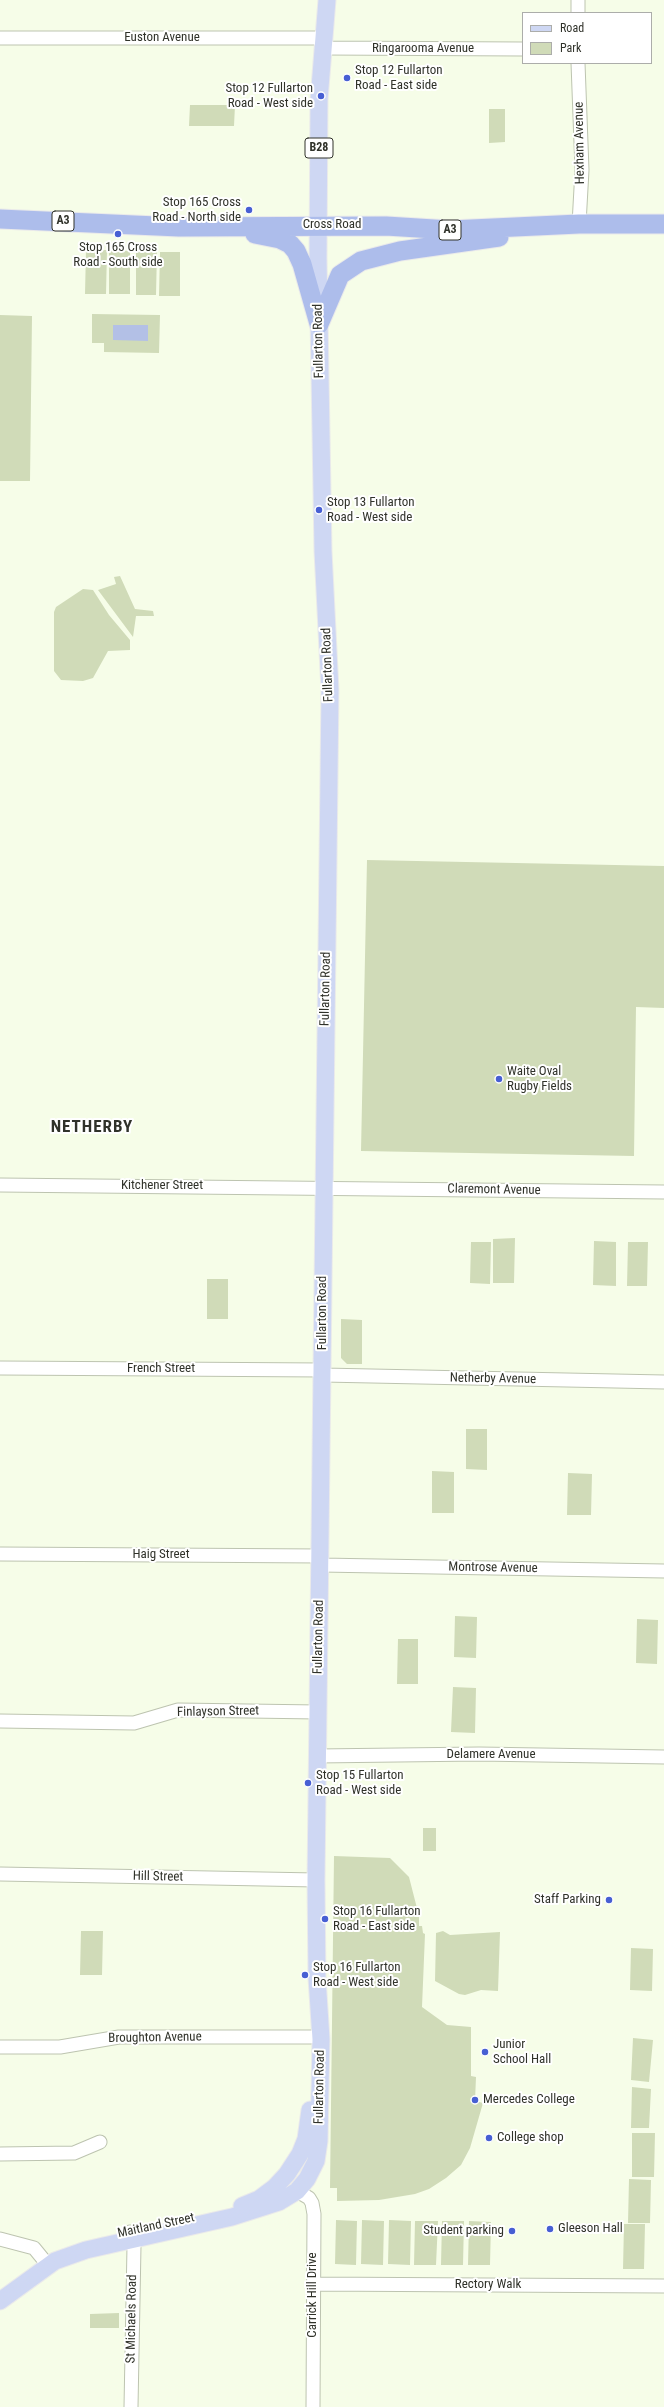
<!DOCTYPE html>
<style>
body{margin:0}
#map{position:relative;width:664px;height:2407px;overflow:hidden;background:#f6fde8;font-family:"Roboto Condensed",sans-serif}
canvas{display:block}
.legend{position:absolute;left:522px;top:12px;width:130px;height:52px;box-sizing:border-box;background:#fff;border:1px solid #acadaa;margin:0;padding:5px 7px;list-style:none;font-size:12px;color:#30322a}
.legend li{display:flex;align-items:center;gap:8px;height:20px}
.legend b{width:20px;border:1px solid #acadaa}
</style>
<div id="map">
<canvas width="664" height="2407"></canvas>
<ul class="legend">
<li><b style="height:5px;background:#ced7f3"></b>Road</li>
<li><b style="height:11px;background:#d0dbb8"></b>Park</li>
</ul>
</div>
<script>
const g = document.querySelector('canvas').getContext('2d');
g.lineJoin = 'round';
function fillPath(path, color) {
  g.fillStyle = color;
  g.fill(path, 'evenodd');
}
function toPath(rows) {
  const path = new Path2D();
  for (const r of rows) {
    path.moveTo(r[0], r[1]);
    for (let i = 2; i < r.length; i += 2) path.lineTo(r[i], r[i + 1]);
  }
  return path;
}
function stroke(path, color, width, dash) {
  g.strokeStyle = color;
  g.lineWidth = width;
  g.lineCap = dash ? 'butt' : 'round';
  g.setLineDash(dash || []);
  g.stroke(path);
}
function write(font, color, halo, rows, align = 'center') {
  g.font = font + ' "Roboto Condensed",sans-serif';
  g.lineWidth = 4;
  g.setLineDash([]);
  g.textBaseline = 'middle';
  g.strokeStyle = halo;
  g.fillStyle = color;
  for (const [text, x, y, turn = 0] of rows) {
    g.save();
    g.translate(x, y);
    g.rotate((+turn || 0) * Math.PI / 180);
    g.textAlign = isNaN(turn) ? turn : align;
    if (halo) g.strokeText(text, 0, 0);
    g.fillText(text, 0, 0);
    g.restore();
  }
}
const green = toPath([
 [190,105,235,105,234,126,189,126],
 [489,109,505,109,505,142,489,143],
 [86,250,107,250,106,294,85,294],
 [109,250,130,251,130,294,109,294],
 [136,251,157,251,156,295,136,295],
 [160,252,180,252,180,296,159,296],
 [92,314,160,315,159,353,104,352,104,343,92,343],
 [0,315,32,316,30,481,0,481],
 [120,576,135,609,153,611,154,616,136,616,133,637,98,590,116,584,114,577],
 [83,589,93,590,109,615,130,640,130,650,108,651,93,678,83,681,61,680,54,671,54,612,56,607],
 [367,860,664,866,664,1008,636,1007,634,1156,361,1151],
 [515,1238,514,1283,493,1283,493,1239],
 [594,1241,616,1242,616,1286,593,1285],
 [471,1242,491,1242,490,1284,470,1283],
 [628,1242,648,1242,647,1286,627,1286],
 [207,1279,228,1279,228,1319,207,1319],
 [341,1319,362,1320,362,1364,347,1364,341,1358],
 [466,1429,487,1429,487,1470,466,1469],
 [432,1471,454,1472,454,1513,432,1513],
 [568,1473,592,1474,591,1515,567,1515],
 [455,1616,477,1617,476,1658,454,1657],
 [637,1619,658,1620,657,1664,636,1663],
 [398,1639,418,1639,418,1684,397,1684],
 [453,1687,476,1688,475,1733,451,1732],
 [423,1828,436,1828,436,1851,423,1851],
 [334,1856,390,1858,409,1877,419,1916,419,1926,422,1926,423,1933,425,1934,422,2007,447,2025,471,2027,471,2076,476,2077,475,2101,483,2103,470,2148,461,2165,446,2178,429,2189,415,2194,379,2200,337,2201,337,2188,330,2188],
 [81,1931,103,1931,102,1975,80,1975],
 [443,1931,450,1935,500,1932,498,1991,481,1990,465,1995,459,1994,435,1981,436,1933],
 [631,1948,653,1949,652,1991,630,1990],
 [633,2038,653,2040,649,2082,631,2080],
 [632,2087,651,2089,649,2128,631,2128],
 [632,2133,655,2133,654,2177,632,2177],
 [629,2179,651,2180,650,2223,628,2223],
 [336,2220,357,2221,356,2265,335,2264],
 [362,2220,384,2221,383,2265,361,2264],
 [389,2220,411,2221,410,2265,388,2264],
 [415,2221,438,2221,436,2265,414,2265],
 [442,2221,464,2221,463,2265,441,2265],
 [469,2221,491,2222,490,2265,468,2265],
 [624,2224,645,2224,644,2269,623,2269],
 [119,2313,119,2328,90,2328,90,2314]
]);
const water = toPath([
 [113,325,148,325,148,341,113,340]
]);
const minor = toPath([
 [578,0,578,13],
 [0,38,324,38],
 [323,48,523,49],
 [578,63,582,170,579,224],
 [0,1185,664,1192],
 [0,1368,323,1370],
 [323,1375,664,1382],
 [0,1554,321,1556],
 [321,1565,664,1571],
 [0,1721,134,1723,178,1710,318,1712],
 [317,1756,479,1754,664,1757],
 [0,1874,316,1880],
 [0,2047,60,2047,119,2037,311,2037],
 [0,2154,74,2153,100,2142],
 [297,2191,309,2198,312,2203,314,2214,313,2407],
 [130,2232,134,2246,131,2407],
 [0,2239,34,2248,43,2259],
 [313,2284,664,2286]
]);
const major = toPath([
 [242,2206,259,2199,275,2187,287,2174,300,2154,306,2139,310,2110],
 [0,2301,55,2261,86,2250,232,2217,279,2202,297,2191,307,2179,316,2161,319,2141,321,2039,317,1978,316,1880,330,690,323,551,318,258,319,100,327,0]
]);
const highway = toPath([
 [0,219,179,227,386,226,450,230,579,224,664,224],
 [255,234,280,239,290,244,296,251,302,264,319,324],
 [319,324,340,275,361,261,400,251,499,237]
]);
const markers = [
 [347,78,4,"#475fd3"],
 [321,96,4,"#475fd3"],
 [249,210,4,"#475fd3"],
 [118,234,4,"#475fd3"],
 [319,510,4,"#475fd3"],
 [499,1079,4,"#475fd3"],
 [308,1783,4,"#475fd3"],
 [609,1900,4,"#475fd3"],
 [325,1919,4,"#475fd3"],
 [305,1975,4,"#475fd3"],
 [485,2052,4,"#475fd3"],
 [475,2100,4,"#475fd3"],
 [489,2138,4,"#475fd3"],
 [550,2229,4,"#475fd3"],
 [512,2231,4,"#475fd3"]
];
const shields = [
 [319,148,28],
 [63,221,22],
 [450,230,22]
];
const shieldNames = [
 ["B28",319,148],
 ["A3",63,221],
 ["A3",450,230]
];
const streetNames = [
 ["Euston Avenue",162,38],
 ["Ringarooma Avenue",423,49],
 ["Hexham Avenue",580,143,-91],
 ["Cross Road",332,225],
 ["Fullarton Road",319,341,-91],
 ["Fullarton Road",328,665,-92],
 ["Fullarton Road",326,989,-89],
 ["Kitchener Street",162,1186],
 ["Claremont Avenue",494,1190,1],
 ["Fullarton Road",323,1313,-90],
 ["French Street",161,1369],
 ["Netherby Avenue",493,1379,1],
 ["Haig Street",161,1555],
 ["Montrose Avenue",493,1568,1],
 ["Fullarton Road",319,1637,-89],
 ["Finlayson Street",218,1712,-1],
 ["Delamere Avenue",491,1755],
 ["Hill Street",158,1877,1],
 ["Broughton Avenue",155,2038,-1],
 ["Fullarton Road",320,2087,-89],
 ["Maitland Street",156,2226,-12],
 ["Rectory Walk",488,2285],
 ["Carrick Hill Drive",313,2295,-90],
 ["St Michaels Road",132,2319,-89]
];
const poiNames = [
 ["Stop 12 Fullarton",355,71],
 ["Road - East side",355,86],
 ["Stop 12 Fullarton",313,89,"right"],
 ["Road - West side",313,104,"right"],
 ["Stop 165 Cross",241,203,"right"],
 ["Road - North side",241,218,"right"],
 ["Stop 165 Cross",118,248,"center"],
 ["Road - South side",118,263,"center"],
 ["Stop 13 Fullarton",327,503],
 ["Road - West side",327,518],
 ["Waite Oval",507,1072],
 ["Rugby Fields",507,1087],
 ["Stop 15 Fullarton",316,1776],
 ["Road - West side",316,1791],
 ["Staff Parking",601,1900,"right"],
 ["Stop 16 Fullarton",333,1912],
 ["Road - East side",333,1927],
 ["Stop 16 Fullarton",313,1968],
 ["Road - West side",313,1983],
 ["Junior",493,2045],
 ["School Hall",493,2060],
 ["Mercedes College",483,2100],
 ["College shop",497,2138],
 ["Gleeson Hall",558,2229],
 ["Student parking",504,2231,"right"]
];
const districtNames = [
 ["NETHERBY",92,1128]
];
fillPath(green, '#d0dbb8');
fillPath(water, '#b3c0e6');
stroke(minor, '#bdc4b0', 15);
stroke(major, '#eaeaea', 19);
stroke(highway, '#eaeaea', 21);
stroke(minor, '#fff', 13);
stroke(major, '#ced7f3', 17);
stroke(highway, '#adbdeb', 19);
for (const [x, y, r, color] of markers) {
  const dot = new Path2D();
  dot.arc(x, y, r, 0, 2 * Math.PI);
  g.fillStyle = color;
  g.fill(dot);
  stroke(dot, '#fff', 1.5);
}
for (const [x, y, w] of shields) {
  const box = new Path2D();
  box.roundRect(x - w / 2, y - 10, w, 20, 3);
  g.fillStyle = '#fff';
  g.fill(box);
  stroke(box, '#30322a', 1);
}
write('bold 12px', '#30322a', null, shieldNames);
write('13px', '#30322a', '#fff', streetNames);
write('13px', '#30322a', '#fff', poiNames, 'left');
g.letterSpacing = '1px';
write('bold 17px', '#30322a', '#fff', districtNames);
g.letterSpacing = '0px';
</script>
